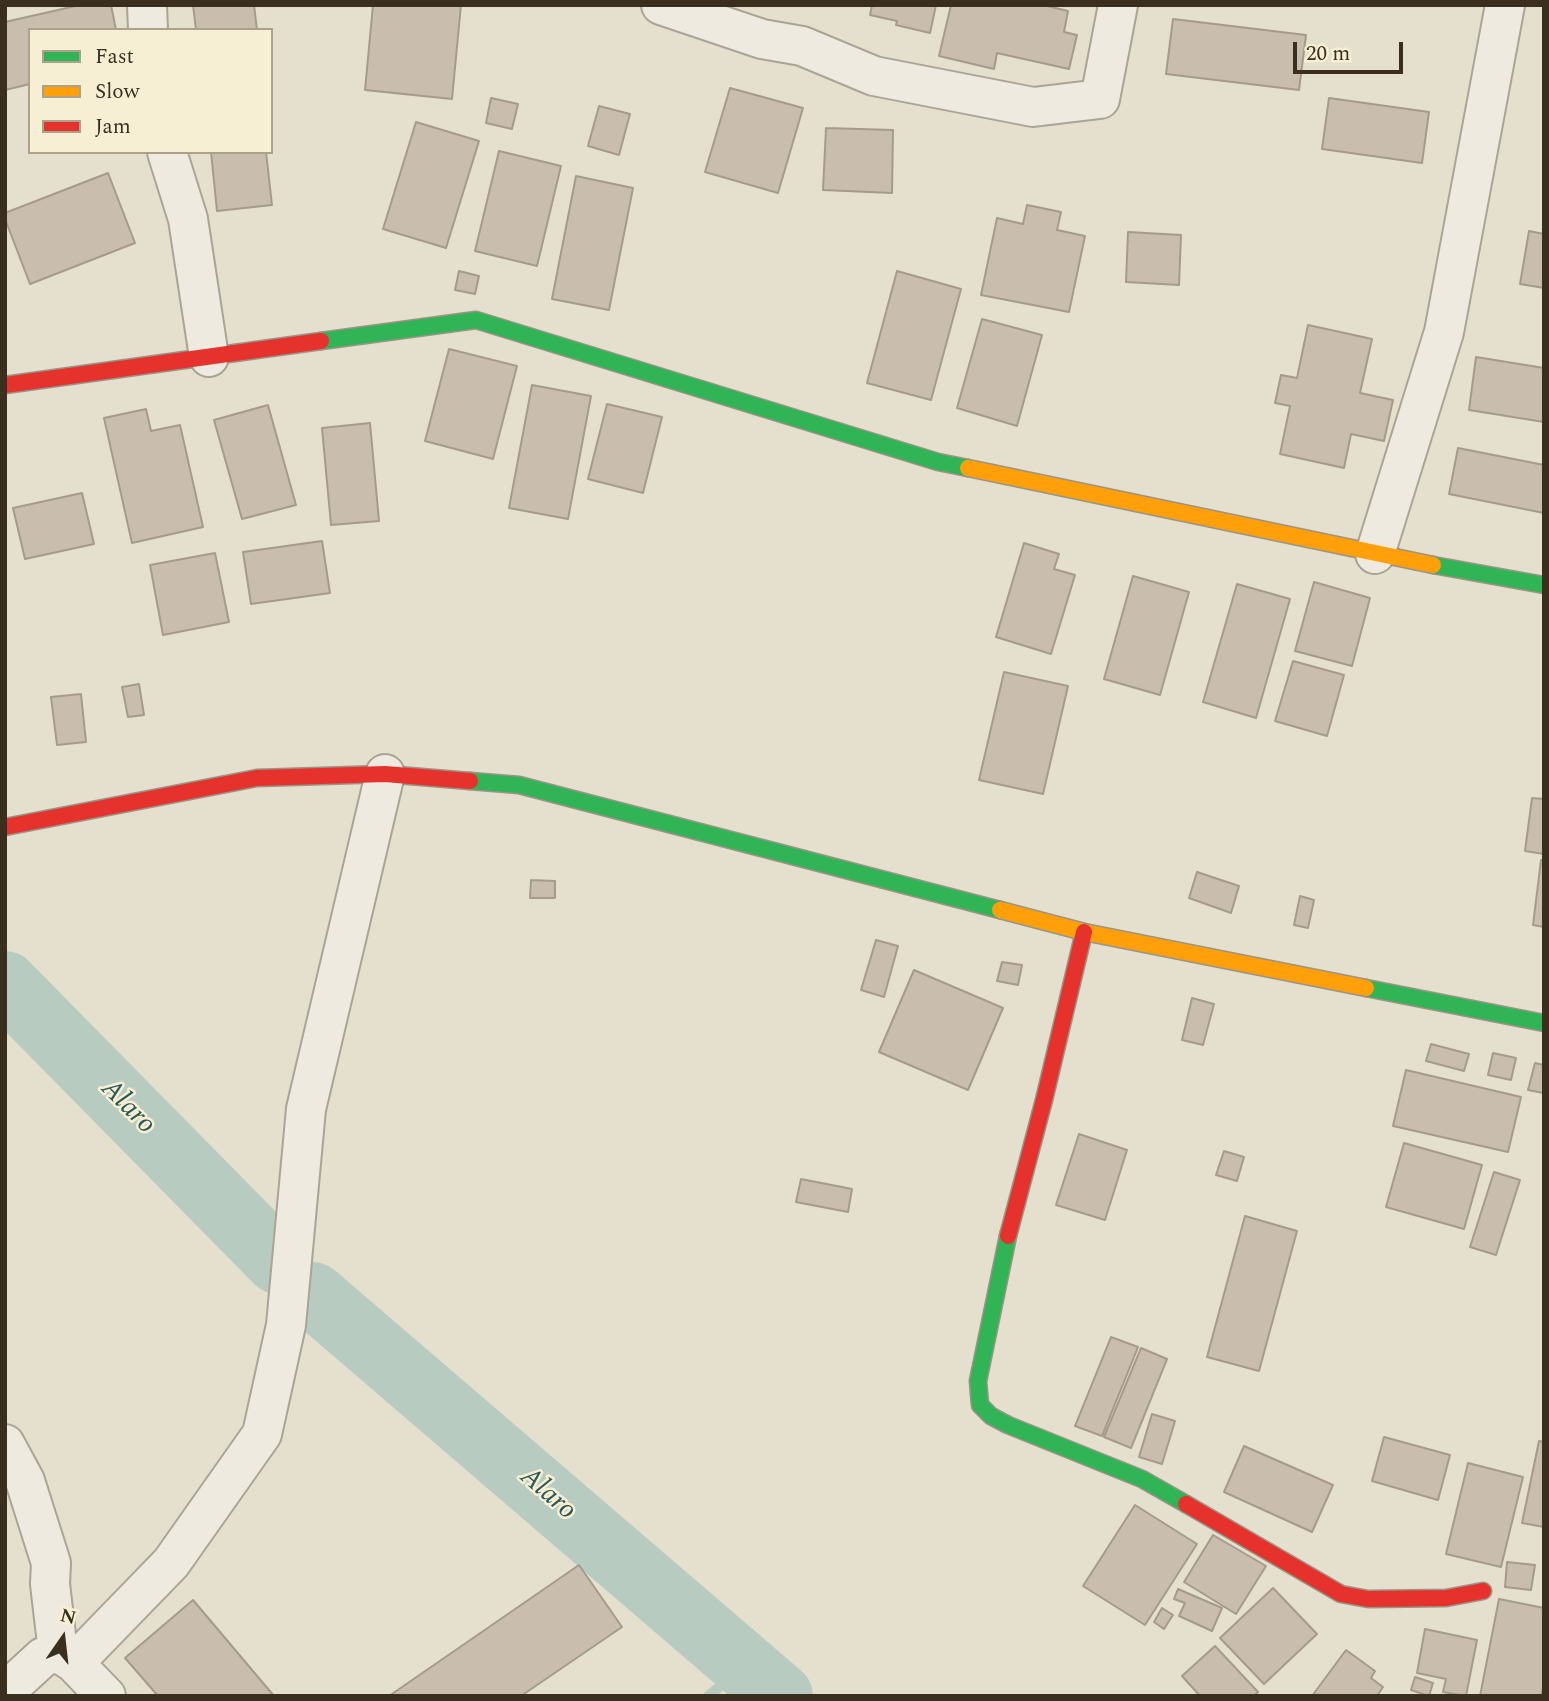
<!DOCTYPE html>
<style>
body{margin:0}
#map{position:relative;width:1549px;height:1701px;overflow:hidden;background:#e5e0cd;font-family:Spectral,serif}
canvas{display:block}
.frame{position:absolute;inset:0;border:7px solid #3a2e1e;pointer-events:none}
.legend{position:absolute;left:28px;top:28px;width:245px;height:126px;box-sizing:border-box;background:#f6efd3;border:2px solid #aba28b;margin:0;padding:9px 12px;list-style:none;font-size:21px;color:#3a2e1e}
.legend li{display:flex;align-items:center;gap:14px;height:35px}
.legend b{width:35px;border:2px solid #aba28b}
.north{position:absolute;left:28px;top:1603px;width:70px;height:70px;-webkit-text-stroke:5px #f6efd3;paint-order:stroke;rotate:14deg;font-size:19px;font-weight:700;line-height:28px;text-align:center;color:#3a2e1e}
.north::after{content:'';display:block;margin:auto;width:24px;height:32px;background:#3a2e1e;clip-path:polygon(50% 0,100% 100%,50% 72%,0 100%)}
.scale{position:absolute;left:1293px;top:42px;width:110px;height:32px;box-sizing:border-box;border:4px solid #3a2e1e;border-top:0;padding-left:9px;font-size:21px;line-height:24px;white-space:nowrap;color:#3a2e1e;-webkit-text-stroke:5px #f6efd3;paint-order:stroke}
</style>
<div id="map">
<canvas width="1549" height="1701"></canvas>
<div class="frame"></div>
<ul class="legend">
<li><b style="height:9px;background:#30b455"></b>Fast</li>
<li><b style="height:9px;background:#ff9f0a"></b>Slow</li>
<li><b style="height:9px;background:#e5322d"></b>Jam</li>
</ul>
<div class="north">N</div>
<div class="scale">20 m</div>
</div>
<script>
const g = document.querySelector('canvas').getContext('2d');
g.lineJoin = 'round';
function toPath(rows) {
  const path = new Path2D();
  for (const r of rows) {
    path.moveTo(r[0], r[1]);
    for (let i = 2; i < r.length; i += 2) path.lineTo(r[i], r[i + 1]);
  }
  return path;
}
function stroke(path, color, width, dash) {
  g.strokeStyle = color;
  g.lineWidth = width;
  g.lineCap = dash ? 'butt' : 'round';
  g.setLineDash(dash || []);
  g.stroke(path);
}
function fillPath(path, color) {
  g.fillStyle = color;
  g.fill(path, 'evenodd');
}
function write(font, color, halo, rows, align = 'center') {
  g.font = font + ' Spectral,serif';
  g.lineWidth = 5;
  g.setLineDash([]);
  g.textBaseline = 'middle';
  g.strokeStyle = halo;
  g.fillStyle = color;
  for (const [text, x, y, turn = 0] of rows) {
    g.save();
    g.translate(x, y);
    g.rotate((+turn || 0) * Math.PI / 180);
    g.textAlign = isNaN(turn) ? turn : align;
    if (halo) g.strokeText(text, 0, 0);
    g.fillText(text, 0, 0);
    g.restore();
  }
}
const stream = toPath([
 [708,1696,747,1665]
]);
const river = toPath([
 [5,984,278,1261],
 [313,1295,780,1696]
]);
const building = toPath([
 [80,5,111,5,116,30,30,30,30,84,5,90,5,22,80,5],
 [193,5,254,5,257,30,196,30,193,5],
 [373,5,461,5,452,99,365,90,373,5],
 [872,5,936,5,930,33,896,25,897,21,870,15,872,5],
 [951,5,1043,5,1068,11,1064,32,1077,35,1069,69,997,53,994,69,939,56,951,5],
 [1173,19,1306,35,1299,90,1166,74,1173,19],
 [730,88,803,108,778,193,705,172,730,88],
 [491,98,518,104,512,129,486,123,491,98],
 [1329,98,1429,112,1422,163,1322,149,1329,98],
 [599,106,630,114,619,155,588,146,599,106],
 [416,122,479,141,446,248,383,229,416,122],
 [826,128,893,130,892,193,823,190,826,128],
 [499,151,561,166,537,266,475,251,499,151],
 [211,152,266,152,272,205,217,211,211,152],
 [108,173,135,243,30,284,5,219,5,213,108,173],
 [576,176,633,188,609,310,552,299,576,176],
 [1027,205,1061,212,1057,230,1085,236,1069,312,981,295,997,218,1023,224,1027,205],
 [1529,231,1544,234,1544,288,1520,284,1529,231],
 [1128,232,1181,235,1179,285,1126,282,1128,232],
 [459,271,479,276,475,294,455,290,459,271],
 [897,271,961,289,931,400,867,383,897,271],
 [982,319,1042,335,1017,426,957,408,982,319],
 [1308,325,1372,339,1360,393,1393,400,1384,441,1351,434,1344,468,1280,454,1290,406,1275,403,1281,375,1297,378,1308,325],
 [449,349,517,366,493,459,425,441,449,349],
 [1476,357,1544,368,1544,422,1469,410,1476,357],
 [532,385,591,396,568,519,509,508,532,385],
 [607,404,662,417,643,493,588,479,607,404],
 [268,405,296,505,242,519,214,420,268,405],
 [146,409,151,431,180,425,203,527,132,543,104,418,146,409],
 [370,423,379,521,331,525,322,428,370,423],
 [1458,448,1544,465,1544,513,1449,494,1458,448],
 [82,493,94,544,25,559,13,508,82,493],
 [322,541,330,593,251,604,243,552,322,541],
 [1024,543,1059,554,1054,569,1075,575,1051,654,996,637,1024,543],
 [215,553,229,622,163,635,150,565,215,553],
 [1133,576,1189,592,1160,695,1104,679,1133,576],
 [1314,582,1370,598,1352,666,1295,651,1314,582],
 [1237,584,1290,599,1256,718,1203,702,1237,584],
 [1293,661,1344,675,1327,736,1275,721,1293,661],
 [1004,672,1068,686,1043,794,979,780,1004,672],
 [139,684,144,715,128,717,122,687,139,684],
 [81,694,86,742,57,745,51,697,81,694],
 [1532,798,1544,799,1544,854,1525,851,1532,798],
 [1541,860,1544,861,1544,927,1533,925,1541,860],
 [1197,872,1239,886,1231,913,1189,898,1197,872],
 [531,880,555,881,555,898,530,898,531,880],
 [1300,896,1314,900,1308,928,1294,925,1300,896],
 [876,940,898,946,884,997,861,990,876,940],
 [1002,962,1022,965,1018,985,997,981,1002,962],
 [914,970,1003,1008,968,1090,879,1052,914,970],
 [1192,998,1214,1004,1203,1045,1182,1040,1192,998],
 [1431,1044,1469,1054,1464,1071,1426,1061,1431,1044],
 [1493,1053,1516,1058,1511,1080,1488,1075,1493,1053],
 [1535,1063,1544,1065,1543,1093,1528,1090,1535,1063],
 [1406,1070,1521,1097,1508,1152,1393,1126,1406,1070],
 [1079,1134,1127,1150,1105,1220,1056,1205,1079,1134],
 [1404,1143,1482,1165,1464,1229,1386,1207,1404,1143],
 [1224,1151,1244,1157,1237,1181,1216,1175,1224,1151],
 [1494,1172,1520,1180,1496,1255,1470,1247,1494,1172],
 [801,1179,852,1189,848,1212,796,1202,801,1179],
 [1245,1216,1297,1231,1259,1371,1207,1357,1245,1216],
 [1111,1337,1138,1347,1102,1436,1075,1426,1111,1337],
 [1141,1348,1167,1359,1131,1448,1104,1437,1141,1348],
 [1152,1414,1175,1421,1162,1464,1139,1457,1152,1414],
 [1384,1437,1450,1455,1438,1500,1372,1481,1384,1437],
 [1539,1441,1544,1442,1544,1527,1522,1523,1539,1441],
 [1244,1446,1333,1485,1312,1532,1224,1492,1244,1446],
 [1468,1463,1523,1477,1501,1567,1446,1554,1468,1463],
 [1135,1505,1197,1544,1145,1625,1083,1586,1135,1505],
 [1213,1535,1266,1566,1236,1614,1184,1582,1213,1535],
 [1507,1562,1535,1565,1531,1590,1505,1587,1507,1562],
 [579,1565,622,1627,521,1696,389,1696,579,1565],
 [1273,1588,1317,1634,1264,1684,1220,1638,1273,1588],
 [1178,1589,1222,1608,1212,1631,1179,1616,1185,1603,1174,1599,1178,1589],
 [1499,1599,1544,1608,1544,1684,1541,1696,1480,1696,1499,1599],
 [193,1600,274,1696,158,1696,125,1658,193,1600],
 [1162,1608,1173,1615,1164,1629,1154,1622,1162,1608],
 [1425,1629,1477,1640,1466,1696,1443,1692,1446,1679,1417,1673,1425,1629],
 [1215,1646,1258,1692,1254,1696,1200,1696,1182,1676,1215,1646],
 [1346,1650,1375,1671,1371,1678,1383,1687,1377,1696,1312,1696,1346,1650],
 [1415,1677,1433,1683,1429,1696,1411,1690,1415,1677]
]);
const street = toPath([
 [147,5,148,30],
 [661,5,762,39,802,46,874,76,1033,107,1100,99,1118,5],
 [167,152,188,219,209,357],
 [1375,554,1444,332,1505,5],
 [5,1444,25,1481,51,1563,50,1584,58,1652,74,1663,106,1696],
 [74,1663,171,1563,262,1434,286,1325,306,1109,385,774],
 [5,1692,43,1657,58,1652]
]);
const fast = toPath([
 [321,341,476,320,938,462,968,468],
 [1433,565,1544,585],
 [470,781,519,785,1000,910],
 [1366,988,1544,1023],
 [1008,1236,978,1381,980,1405,991,1416,1008,1425,1142,1479,1186,1504]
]);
const slow = toPath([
 [968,468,1433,565],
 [1000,910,1084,932,1366,988]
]);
const jam = toPath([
 [5,385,321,341],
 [5,827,257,778,385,774,470,781],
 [1008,1236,1044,1100,1084,932],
 [1186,1504,1341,1594,1368,1599,1446,1598,1483,1591]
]);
const waterNames = [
 ["Alaro",127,1108,45],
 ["Alaro",547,1495,41]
];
stroke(stream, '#b8cbc1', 10);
stroke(river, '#b8cbc1', 66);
fillPath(building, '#c9beae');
stroke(building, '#a59b8c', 2);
stroke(street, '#aaa496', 42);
stroke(fast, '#9a9486', 19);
stroke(slow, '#9a9486', 19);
stroke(jam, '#9a9486', 19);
stroke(street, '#eeeadf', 38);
stroke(fast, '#30b455', 16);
stroke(slow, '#ff9f0a', 16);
stroke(jam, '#e5322d', 16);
write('italic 28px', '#2d595a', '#f6efd3', waterNames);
</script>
